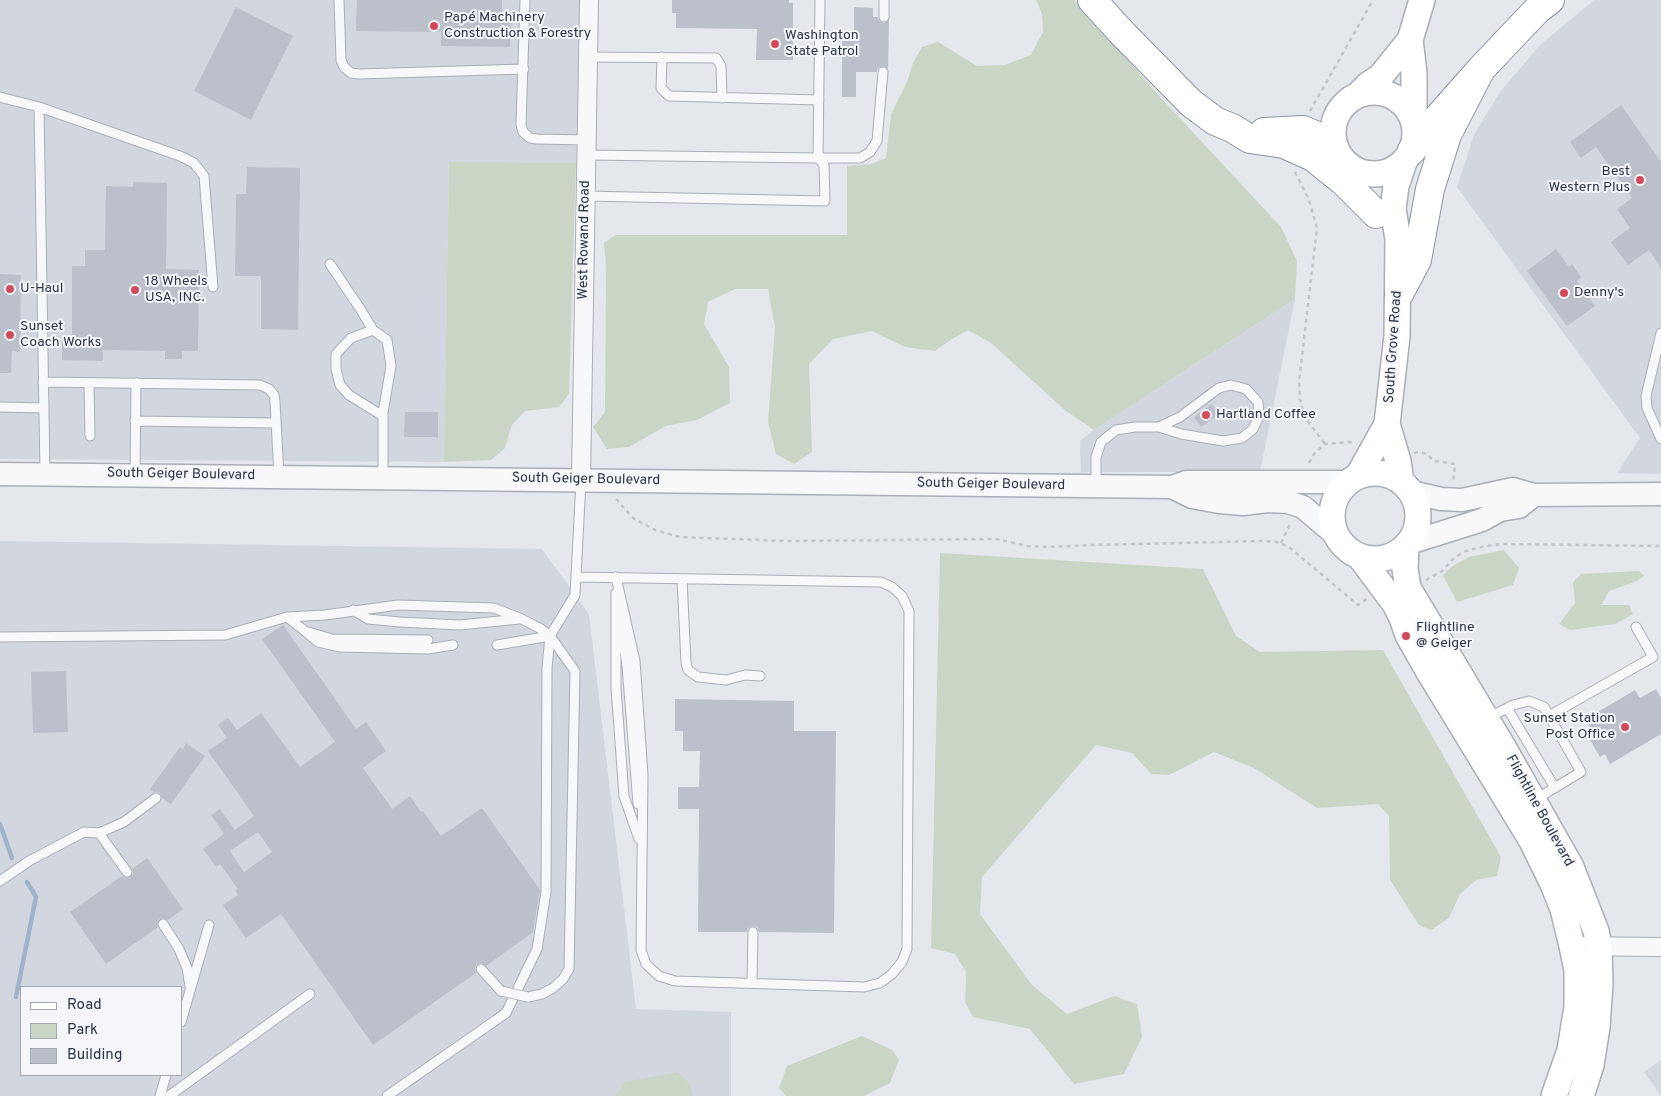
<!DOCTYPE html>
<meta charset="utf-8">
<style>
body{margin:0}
#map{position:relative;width:1661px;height:1096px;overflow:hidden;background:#e4e7ec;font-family:Overpass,sans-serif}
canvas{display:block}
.legend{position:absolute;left:20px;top:986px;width:162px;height:90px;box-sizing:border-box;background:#f4f6f9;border:1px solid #a4a8b1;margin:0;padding:6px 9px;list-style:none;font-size:15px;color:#2b3445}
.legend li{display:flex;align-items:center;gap:10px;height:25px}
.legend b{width:25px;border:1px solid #a4a8b1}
</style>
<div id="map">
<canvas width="1661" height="1096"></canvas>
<ul class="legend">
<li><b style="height:6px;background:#fff"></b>Road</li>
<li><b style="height:14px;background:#c9d6c5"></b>Park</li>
<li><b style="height:14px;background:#bbc0ca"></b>Building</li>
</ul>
</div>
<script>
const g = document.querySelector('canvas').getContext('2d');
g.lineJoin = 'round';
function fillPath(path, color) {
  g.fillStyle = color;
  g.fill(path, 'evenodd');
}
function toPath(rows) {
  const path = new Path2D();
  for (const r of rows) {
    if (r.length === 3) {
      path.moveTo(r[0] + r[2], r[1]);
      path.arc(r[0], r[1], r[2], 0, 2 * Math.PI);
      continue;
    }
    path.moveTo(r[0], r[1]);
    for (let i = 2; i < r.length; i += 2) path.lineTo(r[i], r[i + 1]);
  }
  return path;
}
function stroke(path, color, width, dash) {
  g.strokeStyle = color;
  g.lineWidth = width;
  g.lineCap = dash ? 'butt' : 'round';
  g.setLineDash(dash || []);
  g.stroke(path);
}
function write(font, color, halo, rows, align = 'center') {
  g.font = font + ' Overpass,sans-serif';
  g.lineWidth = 4;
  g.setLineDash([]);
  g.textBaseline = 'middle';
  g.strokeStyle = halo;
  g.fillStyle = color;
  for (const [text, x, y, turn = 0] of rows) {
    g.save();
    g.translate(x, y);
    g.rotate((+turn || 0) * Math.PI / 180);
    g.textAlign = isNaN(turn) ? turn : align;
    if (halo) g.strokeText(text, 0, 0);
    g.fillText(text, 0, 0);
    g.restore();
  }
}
const built = toPath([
 [0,0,580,0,576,163,449,163,444,462,0,459],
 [1594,0,1661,0,1661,474,1617,473,1640,438,1457,187,1474,135,1500,92,1540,45],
 [1295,299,1260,472,1081,472,1080,441,1094,430],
 [0,541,542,549,589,614,636,1009,731,1012,731,1096,0,1096],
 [21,987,181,987,181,1075,21,1075],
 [1661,1060,1661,1096,1644,1072]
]);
const green = toPath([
 [1036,0,1074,0,1162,99,1281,227,1297,261,1295,299,1094,430,1066,411,991,343,968,330,952,339,935,351,905,347,872,331,833,339,809,364,812,452,794,464,776,454,768,422,775,327,768,289,735,289,708,302,704,324,729,367,730,403,697,420,666,426,629,447,607,449,593,427,605,412,606,266,604,243,616,235,847,235,847,166,872,164,886,158,891,114,907,82,913,63,922,47,938,42,977,66,1004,65,1031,55,1043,32,1042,14],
 [449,162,576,163,569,394,559,407,525,411,512,425,505,448,491,460,444,462],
 [1504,550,1519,568,1513,585,1457,602,1443,575,1454,565,1469,557],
 [940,553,1203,569,1236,636,1260,652,1383,650,1501,857,1497,876,1476,880,1460,894,1449,918,1431,930,1419,925,1390,880,1389,816,1378,804,1317,808,1254,768,1214,752,1169,775,1151,774,1132,753,1096,745,982,877,980,914,1032,985,1067,1014,1114,996,1137,1004,1142,1037,1124,1074,1074,1084,1030,1029,973,1017,965,1002,966,972,955,954,931,948],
 [1639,571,1644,576,1637,581,1609,591,1601,605,1629,605,1633,614,1615,624,1570,630,1559,624,1575,603,1573,582,1581,574],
 [862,1036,892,1050,899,1060,890,1083,864,1096,786,1096,779,1088,787,1066],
 [678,1072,690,1084,692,1096,615,1096,625,1082]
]);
const stream = toPath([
 [0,824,12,858],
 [16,997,36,897,27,882]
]);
const building = toPath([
 [357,0,502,0,502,21,511,21,510,47,441,46,441,32,356,31],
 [672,0,789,0,789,3,793,3,793,60,756,60,757,29,676,28,676,13,672,13],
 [236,7,293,36,251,120,194,91],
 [854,7,873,8,873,17,878,17,879,21,884,23,889,20,888,69,883,66,878,68,877,72,856,72,856,97,842,97,842,41,854,41],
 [1621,105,1661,162,1661,268,1649,250,1628,265,1611,242,1630,228,1617,209,1632,198,1596,147,1581,158,1570,142],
 [247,167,300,168,298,330,261,329,261,276,235,276,236,194,246,194],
 [133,182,167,183,166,269,199,270,198,351,182,351,182,359,165,359,165,351,103,350,103,361,62,360,62,342,72,342,72,266,85,266,85,250,105,250,106,186,133,187],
 [1556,249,1569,267,1572,264,1581,277,1577,281,1595,306,1567,326,1527,271],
 [0,274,21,275,20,352,12,351,11,373,0,373],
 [1212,404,1219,414,1201,427,1194,417],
 [405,412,438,412,438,437,404,437],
 [283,625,356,729,366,722,386,751,363,768,392,809,410,796,421,812,423,811,441,836,482,808,540,890,533,932,486,966,482,963,477,964,475,968,476,973,373,1045,281,914,246,938,223,905,238,895,235,891,238,889,220,864,216,867,203,849,224,834,211,815,220,809,235,830,254,816,208,751,227,738,218,725,228,718,237,730,261,713,300,767,335,742,262,639],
 [258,832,272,852,244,872,230,851],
 [66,671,68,732,33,733,31,672],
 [1656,689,1661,698,1661,734,1610,764,1605,754,1600,757,1590,740,1595,737,1586,719,1635,690,1640,698],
 [675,699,794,701,794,731,836,731,834,933,759,932,757,927,753,926,748,928,747,932,698,932,699,809,678,809,678,787,699,787,700,751,683,751,683,731,675,731],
 [186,743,205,756,171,804,162,798,159,792,154,792,150,789,180,747,183,749],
 [147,858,183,909,168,920,163,918,159,919,157,924,158,927,106,964,70,912,122,876,125,878,130,877,133,874,132,869]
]);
const path = toPath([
 [1310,111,1373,0],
 [1295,172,1309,200,1317,228,1299,382,1300,399,1304,416,1325,444],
 [1414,453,1421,452,1428,455,1434,461,1455,464,1453,482],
 [1309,463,1314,454,1325,444,1349,442,1354,443],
 [616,499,633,518,655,530,680,537,787,541,997,539,1027,546,1047,547,1093,545,1261,541,1277,542,1289,547,1358,605,1368,598],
 [1281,543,1291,522],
 [1426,580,1442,571,1454,558,1466,551,1485,546,1501,544,1661,546]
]);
const service = toPath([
 [339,0,341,60,344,67,351,73,359,74,524,69],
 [525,0,521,125,523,132,530,138,537,139,586,140],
 [884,17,884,0],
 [588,57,716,58,721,66,722,98],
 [662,57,661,88,669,96,819,100],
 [0,97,39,107,180,156,194,163,204,176,213,287],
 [39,107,45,474],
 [586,155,818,158,820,0],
 [818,158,860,158,870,152,877,141,883,72],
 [585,196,825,201,824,165,818,158],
 [330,264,361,310,373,330,387,340,391,366,383,413,383,477],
 [373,330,351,338,336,354,336,369,340,385,349,395,383,416],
 [1661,333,1646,396,1647,408,1661,439],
 [43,382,260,385,269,389,274,395,275,402,279,476],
 [89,383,90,436],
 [0,407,44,408],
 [135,421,276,423],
 [135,475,136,383],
 [1096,486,1096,457,1101,442,1116,430,1135,427,1159,427,1181,434,1223,441,1242,438,1253,429,1259,416,1258,402,1246,389,1231,385,1219,388,1180,417,1159,427],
 [576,577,881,582,892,587,902,596,909,611,907,949,902,962,892,974,880,983,864,987,675,981,659,976,646,964,641,950,643,775,635,661,616,577],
 [682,579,686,663,688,670,698,677,726,680,745,675,760,676],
 [616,593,616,688,624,796,639,839],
 [353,610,368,619,400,622,460,625,519,619],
 [287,617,305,631,332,639,428,640],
 [621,622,627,666,638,804],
 [305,631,318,642,340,647,428,649,453,645],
 [0,637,225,635,287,617,325,615,398,605,494,608,522,619,541,629,550,636,575,671,569,969,563,979,553,988,542,994,528,997],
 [497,645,550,636],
 [1507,708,1555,788],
 [1549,716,1653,657,1636,627],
 [1488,718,1513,705,1529,701,1544,707,1581,772,1536,799],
 [99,833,127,872],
 [0,881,29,861,84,832,99,833,124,822,156,798],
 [163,924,179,949,187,968,190,987],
 [481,969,501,991],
 [752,983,753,932],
 [181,1022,209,925],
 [160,1096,166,1075],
 [169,1096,310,994],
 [387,1096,506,1013,537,949,546,892,547,668,550,636,575,595,581,481]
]);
const minor = toPath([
 [581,479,589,0],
 [1572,946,1661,947]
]);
const tertiary = toPath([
 [0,474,1172,487,1186,482,1348,482],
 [1172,487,1192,497,1219,502,1243,504,1268,501,1288,502,1303,507,1336,535],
 [1411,492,1441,499,1462,500,1513,489,1534,495,1661,494],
 [1409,543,1482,520,1500,510,1519,507,1534,495]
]);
const secondary = toPath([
 [1410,40,1414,73,1414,122],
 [1374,133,41],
 [1358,95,1368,85,1380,77,1410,40,1422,0],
 [1387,424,1398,461,1401,481],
 [1375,516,43],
 [1358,476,1387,424,1397,336,1398,239,1393,209,1396,186,1404,162],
 [1406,547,1405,569,1408,588,1503,747,1571,867,1596,931,1599,946,1600,984,1597,1027,1591,1065,1581,1096],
 [1360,557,1395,604,1402,618,1408,635,1429,672,1532,841,1553,884,1563,909,1572,946,1577,970,1577,1007,1570,1050,1554,1096]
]);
const motorway = toPath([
 [1092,0,1123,34,1191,103,1215,121,1232,128,1250,139,1284,144,1313,157,1343,181,1376,214],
 [1264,132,1303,130,1320,137,1335,149],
 [1412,150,1435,121,1481,69,1537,10,1550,0],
 [1399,294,1417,260,1430,189,1447,135,1481,69]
]);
const serviceBridge = toPath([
 [501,991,528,997]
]);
const markers = [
 [434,26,5,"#d1495b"],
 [775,44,5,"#d1495b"],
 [1640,180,5,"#d1495b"],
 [10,289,5,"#d1495b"],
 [135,290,5,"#d1495b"],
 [1564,293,5,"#d1495b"],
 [10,335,5,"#d1495b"],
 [1206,415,5,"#d1495b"],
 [1406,636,5,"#d1495b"],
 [1625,727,5,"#d1495b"]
];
const poiNames = [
 ["Papé Machinery",444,18],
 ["Construction & Forestry",444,34],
 ["Washington",785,36],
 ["State Patrol",785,52],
 ["Best",1630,172,"right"],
 ["Western Plus",1630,188,"right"],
 ["18 Wheels",145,282],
 ["USA, INC.",145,298],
 ["U-Haul",20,289],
 ["Denny's",1574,293],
 ["Sunset",20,327],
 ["Coach Works",20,343],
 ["Hartland Coffee",1216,415],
 ["Flightline",1416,628],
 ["@ Geiger",1416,644],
 ["Sunset Station",1615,719,"right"],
 ["Post Office",1615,735,"right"]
];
const streetNames = [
 ["West Rowand Road",585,240,-89],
 ["South Grove Road",1394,347,-86],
 ["South Geiger Boulevard",181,475,1],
 ["South Geiger Boulevard",586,480,1],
 ["South Geiger Boulevard",991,485,1],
 ["Flightline Boulevard",1539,811,61]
];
fillPath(built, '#d2d6de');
fillPath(green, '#c9d6c5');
stroke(stream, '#9fb4cc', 4.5);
fillPath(building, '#bbc0ca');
stroke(service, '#a9aeb7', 11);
stroke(minor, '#a9aeb7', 20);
stroke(tertiary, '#a9aeb7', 25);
stroke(secondary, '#a9aeb7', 28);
stroke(motorway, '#8b94a3', 30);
stroke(path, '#c2c5cb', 2.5, [4, 4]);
stroke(service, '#f7f8fa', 9);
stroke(minor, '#f7f8fa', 18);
stroke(tertiary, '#f7f8fa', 22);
stroke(secondary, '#fff', 25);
stroke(motorway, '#fff', 28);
stroke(serviceBridge, '#a9aeb7', 11, []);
stroke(serviceBridge, '#f7f8fa', 9);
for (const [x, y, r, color] of markers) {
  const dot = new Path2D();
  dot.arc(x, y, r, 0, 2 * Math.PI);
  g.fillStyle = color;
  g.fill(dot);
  stroke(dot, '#f4f6f9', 2);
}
write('14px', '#2b3445', '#f4f6f9', poiNames, 'left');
write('14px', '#2b3445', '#f4f6f9', streetNames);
</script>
